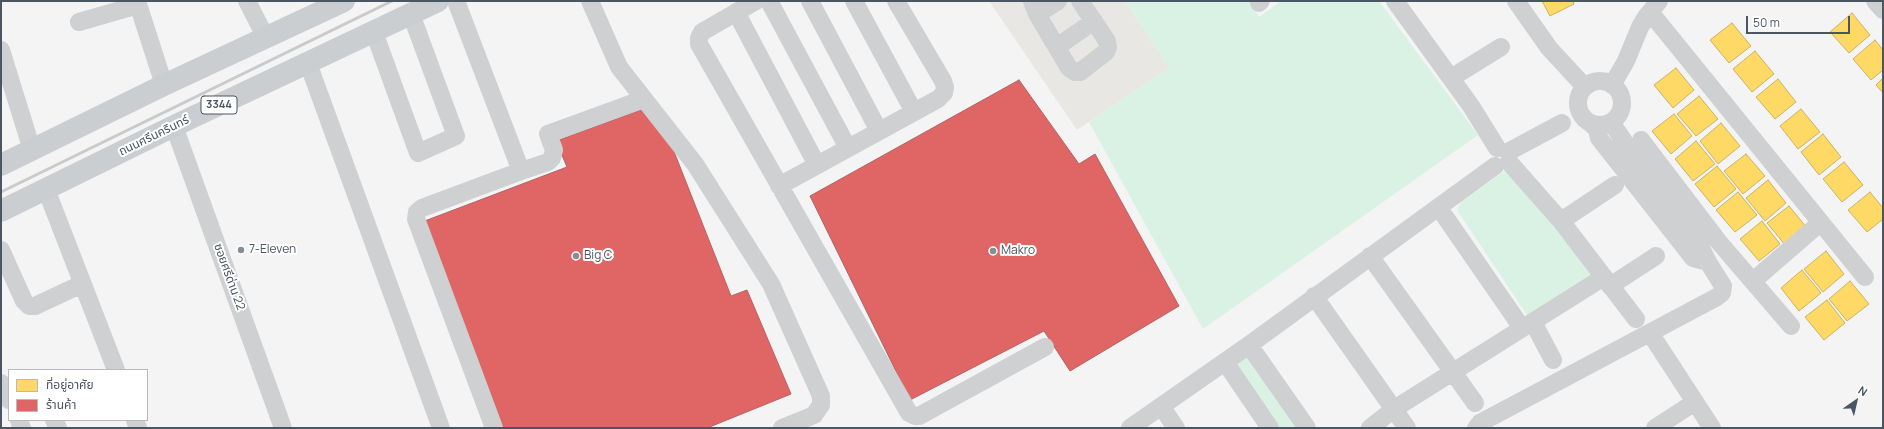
<!DOCTYPE html>
<meta charset="utf-8">
<style>
body{margin:0}
#map{position:relative;width:1884px;height:429px;overflow:hidden;background:#f4f4f4;font-family:Manrope,"Noto Sans Thai",sans-serif}
canvas{display:block}
.frame{position:absolute;inset:0;border:2px solid #4a5661;pointer-events:none}
.legend{position:absolute;left:8px;top:369px;width:140px;height:52px;box-sizing:border-box;background:#fff;border:1px solid #b7bbc0;margin:0;padding:5px 7px;list-style:none;font-size:12px;color:#4a5661}
.legend li{display:flex;align-items:center;gap:8px;height:20px}
.legend b{width:20px;border:1px solid #b7bbc0}
.north{position:absolute;left:1836px;top:381px;width:40px;height:40px;-webkit-text-stroke:3px #fff;paint-order:stroke;rotate:34deg;font-size:11px;font-weight:700;line-height:16px;text-align:center;color:#4a5661}
.north::after{content:'';display:block;margin:auto;width:14px;height:18px;background:#4a5661;clip-path:polygon(50% 0,100% 100%,50% 72%,0 100%)}
.scale{position:absolute;left:1746px;top:16px;width:104px;height:18px;box-sizing:border-box;border:2px solid #4a5661;border-top:0;padding-left:5px;font-size:12px;line-height:14px;white-space:nowrap;color:#4a5661;-webkit-text-stroke:3px #fff;paint-order:stroke}
</style>
<div id="map">
<canvas width="1884" height="429"></canvas>
<div class="frame"></div>
<ul class="legend">
<li><b style="height:11px;background:#ffd966"></b>ที่อยู่อาศัย</li>
<li><b style="height:11px;background:#e06666"></b>ร้านค้า</li>
</ul>
<div class="north">N</div>
<div class="scale">50 m</div>
</div>
<script>
const g = document.querySelector('canvas').getContext('2d');
g.lineJoin = 'round';
function fillPath(path, color) {
  g.fillStyle = color;
  g.fill(path, 'evenodd');
}
function toPath(rows) {
  const path = new Path2D();
  for (const r of rows) {
    if (r.length === 3) {
      path.moveTo(r[0] + r[2], r[1]);
      path.arc(r[0], r[1], r[2], 0, 2 * Math.PI);
      continue;
    }
    path.moveTo(r[0], r[1]);
    for (let i = 2; i < r.length; i += 2) path.lineTo(r[i], r[i + 1]);
  }
  return path;
}
function stroke(path, color, width, dash) {
  g.strokeStyle = color;
  g.lineWidth = width;
  g.lineCap = dash ? 'butt' : 'round';
  g.setLineDash(dash || []);
  g.stroke(path);
}
function write(font, color, halo, rows, align = 'center') {
  g.font = font + ' Manrope,"Noto Sans Thai",sans-serif';
  g.lineWidth = 4;
  g.setLineDash([]);
  g.textBaseline = 'middle';
  g.strokeStyle = halo;
  g.fillStyle = color;
  for (const [text, x, y, turn = 0] of rows) {
    g.save();
    g.translate(x, y);
    g.rotate((+turn || 0) * Math.PI / 180);
    g.textAlign = isNaN(turn) ? turn : align;
    if (halo) g.strokeText(text, 0, 0);
    g.fillText(text, 0, 0);
    g.restore();
  }
}
const commercial = toPath([
 [989,1,1125,1,1169,68,1077,130]
]);
const green = toPath([
 [1125,1,1249,1,1259,17,1281,1,1379,1,1478,135,1203,329,1089,122,1169,68],
 [1506,170,1593,274,1529,318,1457,210,1461,202],
 [1247,353,1298,428,1276,428,1233,363]
]);
const homes = toPath([
 [1542,1,1573,1,1574,4,1550,16,1542,1],
 [1852,13,1870,35,1849,53,1830,32,1852,13],
 [1732,23,1751,46,1729,63,1710,40,1732,23],
 [1875,40,1883,50,1883,70,1871,80,1853,59,1875,40],
 [1755,51,1774,74,1752,92,1733,69,1755,51],
 [1676,68,1694,90,1673,108,1654,85,1676,68],
 [1883,78,1883,93,1876,85,1883,78],
 [1778,79,1796,102,1775,119,1756,97,1778,79],
 [1699,96,1718,119,1696,136,1677,114,1699,96],
 [1801,109,1820,132,1798,149,1780,126,1801,109],
 [1674,114,1692,136,1671,154,1652,131,1674,114],
 [1721,123,1740,146,1718,164,1700,141,1721,123],
 [1823,134,1841,157,1819,175,1801,152,1823,134],
 [1696,141,1715,164,1693,181,1675,159,1696,141],
 [1746,154,1765,176,1743,194,1724,171,1746,154],
 [1844,162,1863,185,1842,202,1823,179,1844,162],
 [1717,166,1736,189,1714,207,1695,184,1717,166],
 [1768,180,1786,203,1765,221,1746,198,1768,180],
 [1738,192,1757,215,1735,232,1716,210,1738,192],
 [1870,192,1883,208,1883,219,1867,232,1848,210,1870,192],
 [1789,206,1807,228,1786,246,1767,223,1789,206],
 [1762,221,1780,244,1759,261,1740,239,1762,221],
 [1826,251,1844,274,1823,292,1804,269,1826,251],
 [1802,270,1821,293,1799,311,1781,288,1802,270],
 [1850,281,1869,304,1847,321,1829,299,1850,281],
 [1827,300,1845,323,1824,340,1805,317,1827,300]
]);
const shops = toPath([
 [1019,80,1079,164,1095,154,1179,306,1070,371,1044,331,910,400,810,196,1019,80],
 [643,109,671,144,731,296,747,290,791,394,707,428,503,428,422,222,567,167,556,141,643,109]
]);
const minor = toPath([
 [137,1,164,85],
 [247,1,266,38],
 [456,1,521,171,422,208,417,212,416,219,494,428],
 [590,1,619,67,695,164,771,284,821,396,821,405,814,415,782,428],
 [756,1,702,32,699,38,699,44,909,413,915,416,919,416,1045,347],
 [769,1,848,148],
 [810,1,879,131],
 [854,1,914,112],
 [1032,1,1037,14,1069,68,1075,72,1080,72,1106,52,1108,47,1107,41,1080,1],
 [1395,1,1471,106,1497,148],
 [1516,1,1549,48,1585,87],
 [1875,1,1883,10],
 [1259,3,1261,1],
 [736,12,817,165],
 [1650,12,1865,277],
 [1037,14,1058,1],
 [79,22,138,5],
 [374,32,418,153,456,136,411,14],
 [1057,47,1094,21],
 [1,50,32,150],
 [308,63,441,428],
 [1451,78,1501,47],
 [1600,103,22],
 [1612,85,1626,61,1640,27,1646,17,1659,1],
 [1590,123,1597,129,1599,138,1693,258,1708,262],
 [174,126,283,428],
 [1641,140,1718,241,1791,326],
 [1508,152,1562,123],
 [1509,162,1561,221,1636,319],
 [521,171,548,162,552,158,554,150,548,134,644,99],
 [779,186,938,99,944,93,945,87,943,81,896,1],
 [46,189,116,370],
 [1439,208,1522,328],
 [1561,221,1615,185],
 [1,250,24,301,29,306,35,306,82,284],
 [1370,256,1475,403],
 [1753,281,1820,223],
 [1610,286,1656,256],
 [1314,296,1407,428],
 [1533,322,1553,360],
 [1650,333,1712,428],
 [1249,345,1307,428],
 [1225,362,1270,428],
 [1,383,9,400],
 [1161,406,1176,428],
 [19,420,22,428],
 [54,420,58,428],
 [135,420,138,428],
 [1130,428,1249,345,1495,166],
 [1370,428,1394,409,1604,277],
 [1476,428,1480,423,1717,297,1722,293,1723,286,1708,262,1698,242,1650,180,1611,122],
 [1655,428,1695,402]
]);
const major = toPath([
 [1,165,164,85,344,1],
 [1,211,174,126,438,1]
]);
const rail = toPath([
 [1,192,392,1]
]);
const markers = [
 [241,250,4,"#868d94"],
 [993,251,4,"#868d94"],
 [576,256,4,"#868d94"]
];
const shields = [
 [219,105,36]
];
const shieldNames = [
 ["3344",219,105]
];
const streetNames = [
 ["ถนนศรีนครินทร์",154,136,-26],
 ["ซอยศรีด่าน 22",229,277,70]
];
const poiNames = [
 ["7-Eleven",249,250],
 ["Makro",1001,251],
 ["Big C",584,256]
];
fillPath(commercial, '#e8e7e3');
fillPath(green, '#d9f2e3');
fillPath(homes, '#ffd966');
stroke(homes, '#c9b264', 1);
fillPath(shops, '#e06666');
stroke(shops, '#b36164', 1);
stroke(minor, '#ced0d2', 18);
stroke(major, '#caced1', 22);
stroke(rail, '#c9cacc', 3);
for (const [x, y, r, color] of markers) {
  const dot = new Path2D();
  dot.arc(x, y, r, 0, 2 * Math.PI);
  g.fillStyle = color;
  g.fill(dot);
  stroke(dot, '#fff', 1.5);
}
for (const [x, y, w] of shields) {
  const box = new Path2D();
  box.roundRect(x - w / 2, y - 9, w, 18, 3);
  g.fillStyle = '#fff';
  g.fill(box);
  stroke(box, '#4a5661', 1);
}
write('bold 11px', '#4a5661', null, shieldNames);
write('12px', '#4a5661', '#fff', streetNames);
write('12px', '#4a5661', '#fff', poiNames, 'left');
</script>
